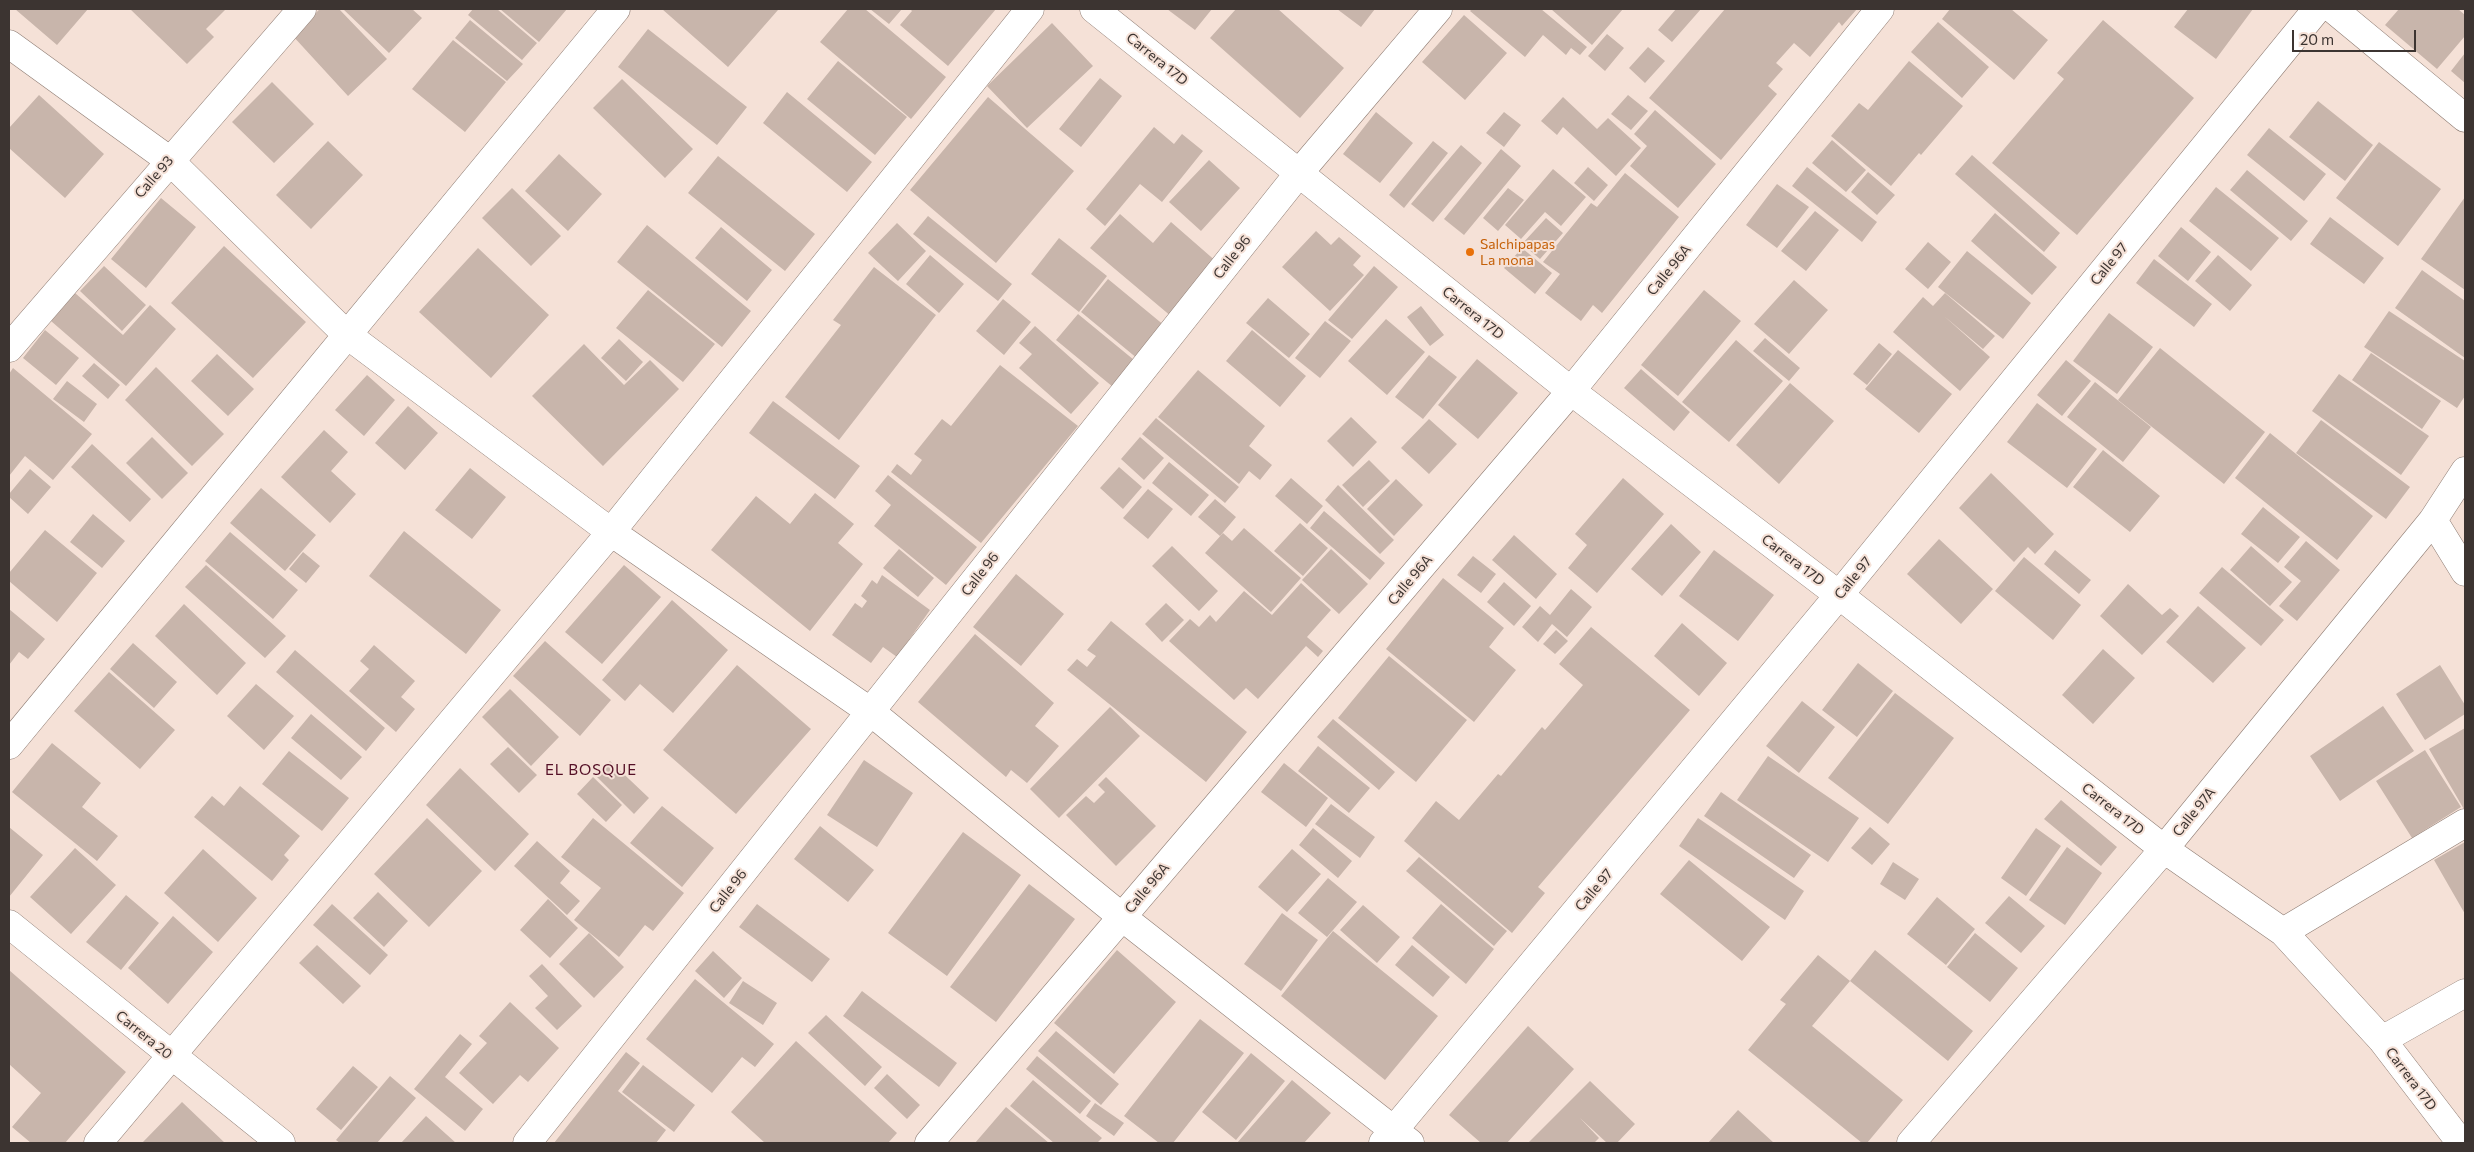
<!DOCTYPE html>
<style>
body{margin:0}
#map{position:relative;width:2474px;height:1152px;overflow:hidden;background:#f5e1d7;font-family:Commissioner,sans-serif}
canvas{display:block}
.frame{position:absolute;inset:0;border:10px solid #3c3431;pointer-events:none}
.scale{position:absolute;left:2292px;top:30px;width:124px;height:22px;box-sizing:border-box;border:2px solid #3c3431;border-top:0;padding-left:6px;font-size:15px;line-height:18px;white-space:nowrap;color:#3c3431;-webkit-text-stroke:4px #f5e1d7;paint-order:stroke}
</style>
<div id="map">
<canvas width="2474" height="1152"></canvas>
<div class="frame"></div>
<div class="scale">20 m</div>
</div>
<script>
const g = document.querySelector('canvas').getContext('2d');
g.lineJoin = 'round';
function fillPath(path, color) {
  g.fillStyle = color;
  g.fill(path, 'evenodd');
}
function toPath(rows) {
  const path = new Path2D();
  for (const r of rows) {
    path.moveTo(r[0], r[1]);
    for (let i = 2; i < r.length; i += 2) path.lineTo(r[i], r[i + 1]);
  }
  return path;
}
function stroke(path, color, width, dash) {
  g.strokeStyle = color;
  g.lineWidth = width;
  g.lineCap = dash ? 'butt' : 'round';
  g.setLineDash(dash || []);
  g.stroke(path);
}
function write(font, color, halo, rows, align = 'center') {
  g.font = font + ' Commissioner,sans-serif';
  g.lineWidth = 4;
  g.setLineDash([]);
  g.textBaseline = 'middle';
  g.strokeStyle = halo;
  g.fillStyle = color;
  for (const [text, x, y, turn = 0] of rows) {
    g.save();
    g.translate(x, y);
    g.rotate((+turn || 0) * Math.PI / 180);
    g.textAlign = isNaN(turn) ? turn : align;
    if (halo) g.strokeText(text, 0, 0);
    g.fillText(text, 0, 0);
    g.restore();
  }
}
const building = toPath([
 [15,9,88,9,57,45],
 [130,9,226,9,206,29,214,37,187,64],
 [320,9,339,9,387,59,348,96,292,35],
 [343,9,412,9,422,18,389,53],
 [473,9,497,9,537,43,522,60,468,15],
 [500,9,567,9,539,42],
 [662,9,777,9,778,10,728,67],
 [848,9,865,9,946,77,911,119,820,42],
 [870,9,902,9,889,24],
 [910,9,996,9,948,66,900,25,912,11],
 [1167,9,1212,9,1195,30],
 [1236,9,1278,9,1344,68,1300,118,1210,38],
 [1337,9,1375,9,1361,27],
 [1472,9,1541,9,1587,47,1580,55,1571,48,1566,55,1543,35,1525,57,1470,11],
 [1551,9,1623,9,1592,45],
 [1676,9,1701,9,1672,42,1658,30],
 [1725,9,1857,9,1842,26,1839,22,1810,57,1794,43,1776,63,1783,69,1768,86,1777,94,1721,160,1649,98],
 [1950,9,2011,9,2048,40,2014,80,1942,19],
 [2188,9,2253,9,2216,59,2174,27],
 [2399,9,2458,9,2465,15,2465,36,2437,69,2385,25],
 [1464,15,1507,53,1465,100,1422,62],
 [470,20,523,64,507,81,455,38],
 [2103,20,2194,98,2077,235,1992,163,2064,79,2057,73],
 [1938,22,1989,67,1962,98,1911,52],
 [1052,23,1093,66,1027,128,987,86],
 [648,29,747,107,717,145,618,67],
 [1607,34,1624,48,1605,71,1588,56],
 [453,40,506,82,465,132,412,89],
 [1648,47,1665,61,1645,83,1629,68],
 [2465,53,2465,83,2451,71],
 [838,61,907,117,875,155,807,99],
 [1909,61,1963,106,1921,155,1919,153,1891,186,1831,136,1859,103,1868,110],
 [1100,78,1122,96,1081,147,1059,129],
 [622,79,693,149,665,178,593,108],
 [272,82,314,124,274,163,232,122],
 [787,92,872,162,847,192,763,123],
 [39,95,104,154,65,198,9,148,9,128],
 [1628,95,1648,111,1631,130,1611,114],
 [988,97,1074,171,996,263,910,190],
 [1563,97,1597,129,1608,118,1641,148,1616,176,1563,127,1557,135,1541,121],
 [2318,101,2373,145,2345,181,2289,137],
 [1655,110,1716,164,1678,208,1630,166,1647,146,1634,134],
 [1376,112,1413,143,1380,183,1343,154],
 [1504,112,1521,125,1504,147,1486,133],
 [1154,127,1174,144,1182,134,1203,151,1162,202,1140,184,1105,226,1086,209],
 [2269,128,2326,174,2304,201,2247,155],
 [1832,140,1866,170,1846,192,1812,163],
 [328,141,363,175,311,229,276,195],
 [1433,141,1448,153,1404,208,1389,195],
 [2379,142,2441,189,2398,246,2336,198],
 [1461,145,1482,163,1433,222,1411,204],
 [1501,149,1521,166,1464,235,1444,219],
 [559,154,602,194,568,231,525,191],
 [1972,155,2060,233,2044,252,1955,174],
 [718,156,815,234,785,271,688,193],
 [1209,160,1240,188,1201,231,1169,202],
 [1588,167,1608,185,1594,201,1574,183],
 [1807,167,1877,222,1862,242,1792,186],
 [1553,169,1586,197,1561,226,1545,212,1521,239,1505,225],
 [2247,170,2308,221,2291,241,2230,190],
 [1868,172,1895,195,1877,215,1851,192],
 [1625,173,1679,217,1602,313,1593,305,1581,321,1545,293,1560,274,1543,262,1591,203,1597,207],
 [1777,184,1809,207,1777,248,1746,225],
 [2216,187,2279,238,2251,271,2189,221],
 [512,188,561,236,531,266,482,218],
 [1508,188,1524,200,1498,231,1483,218],
 [2465,197,2465,290,2421,259],
 [161,198,196,227,146,288,111,259],
 [1815,211,1839,230,1806,271,1781,251],
 [1995,213,2057,267,2032,295,1971,241],
 [1120,214,1153,243,1171,222,1218,263,1172,317,1090,248],
 [928,216,1012,284,998,301,913,234],
 [2330,217,2384,258,2364,284,2310,244],
 [1546,218,1563,233,1540,259,1522,244],
 [897,223,926,251,898,281,868,253],
 [647,225,751,311,722,347,617,262],
 [721,227,772,270,747,301,695,258],
 [2181,227,2211,252,2188,281,2158,256],
 [1316,231,1331,245,1339,237,1361,256,1353,265,1364,275,1330,311,1282,267],
 [1059,238,1107,276,1079,312,1031,274],
 [1928,242,1951,262,1928,289,1905,269],
 [224,246,306,322,253,378,171,303],
 [478,248,549,315,491,378,419,312],
 [1522,248,1552,273,1535,294,1504,268],
 [1967,251,2031,303,2003,339,1938,287],
 [930,255,964,284,939,313,906,284],
 [2218,255,2252,285,2230,311,2195,281],
 [2154,259,2212,304,2194,327,2136,283],
 [104,266,146,305,122,331,80,291],
 [1374,266,1398,287,1352,339,1328,320],
 [874,267,936,315,839,440,785,397,841,325,833,320],
 [2422,270,2465,301,2465,358,2395,308],
 [1108,279,1165,326,1138,359,1081,312],
 [1794,280,1828,310,1789,354,1754,324],
 [648,290,715,344,683,382,616,328],
 [1704,290,1741,321,1678,396,1641,365],
 [75,293,123,335,150,305,176,329,126,386,51,321],
 [1945,293,1995,336,1983,349,1944,316,1990,357,1960,391,1893,332,1923,297,1933,306],
 [1268,298,1310,334,1289,358,1246,323],
 [1003,299,1031,322,1004,355,976,331],
 [1421,306,1444,335,1430,346,1407,317],
 [2389,311,2465,361,2465,396,2457,408,2364,347],
 [2109,313,2153,347,2117,394,2073,361],
 [1078,314,1134,360,1113,387,1056,340],
 [1386,319,1425,352,1387,395,1348,361],
 [1325,321,1351,341,1320,378,1295,358],
 [1035,326,1099,383,1071,414,1019,368,1032,354,1019,343],
 [45,330,79,358,56,385,23,358],
 [1252,330,1306,376,1280,407,1226,361],
 [1765,338,1800,368,1789,381,1753,351],
 [619,339,643,362,626,381,601,358],
 [1736,340,1783,381,1729,442,1682,402],
 [1879,343,1892,354,1867,385,1853,374],
 [584,344,624,385,650,360,679,389,603,466,532,396],
 [2160,348,2265,432,2224,484,2118,400],
 [1898,350,1952,394,1919,433,1865,389],
 [2371,353,2441,401,2422,429,2352,380],
 [217,354,254,389,228,416,191,381],
 [1429,355,1457,377,1423,419,1395,397],
 [1477,359,1518,393,1478,439,1438,405],
 [2066,360,2091,381,2062,416,2037,395],
 [94,363,120,385,108,399,82,376],
 [1000,365,1078,426,981,543,891,472,897,464,911,475,922,460,914,454,942,419,951,426],
 [156,367,224,434,192,466,125,400],
 [13,368,92,434,53,480,25,456,9,476,9,374],
 [1641,369,1690,412,1674,431,1624,388],
 [1198,370,1265,426,1249,446,1272,465,1260,480,1249,471,1239,484,1158,417],
 [2339,374,2429,436,2401,475,2312,411],
 [367,375,395,400,364,436,335,410],
 [67,381,97,404,84,422,53,399],
 [2095,382,2151,427,2123,462,2067,417],
 [1790,383,1834,421,1779,484,1736,445],
 [773,401,860,466,835,499,749,433],
 [2037,403,2097,449,2067,488,2007,442],
 [408,406,438,433,405,470,375,443],
 [1351,417,1377,442,1353,467,1327,441],
 [1156,418,1239,487,1225,503,1142,434],
 [1429,419,1457,444,1429,474,1401,448],
 [2321,420,2410,487,2386,519,2296,453],
 [324,430,348,452,331,471,356,494,330,523,281,477],
 [2270,433,2373,516,2337,560,2235,478],
 [152,437,188,473,162,499,126,463],
 [1140,437,1164,458,1144,480,1121,459],
 [92,444,151,499,130,522,71,467],
 [2103,450,2160,496,2130,532,2073,487],
 [1369,460,1390,481,1363,507,1342,485],
 [1169,462,1209,495,1191,516,1152,483],
 [1119,467,1142,487,1123,509,1100,488],
 [470,468,506,497,472,539,435,510],
 [30,469,51,487,28,514,9,497,9,494],
 [1991,473,2054,534,2035,554,2028,547,2014,562,1959,508],
 [888,475,977,547,946,585,874,526,891,505,875,491],
 [1291,478,1323,506,1307,524,1275,496],
 [1623,478,1664,514,1597,593,1568,568,1587,545,1575,534],
 [1396,479,1423,505,1394,536,1367,509],
 [1338,485,1394,540,1380,554,1325,500],
 [261,488,316,535,285,571,230,523],
 [1148,489,1173,509,1148,539,1123,518],
 [815,493,854,524,838,543,863,564,810,631,711,550,756,496,790,524],
 [1215,499,1236,517,1220,536,1198,517],
 [2263,507,2300,537,2278,563,2241,534],
 [1324,511,1385,563,1370,580,1310,528],
 [93,514,125,541,102,568,70,542],
 [1300,523,1328,548,1303,576,1274,551],
 [1671,524,1701,552,1662,596,1631,569],
 [1244,528,1301,578,1271,612,1205,553,1223,533,1232,541],
 [45,530,97,573,57,622,9,581,9,573],
 [404,531,501,610,466,654,369,576],
 [230,532,298,590,273,619,205,561],
 [1514,535,1557,574,1536,599,1492,560],
 [1939,539,1993,589,1961,624,1907,574],
 [2306,541,2340,570,2297,621,2279,606,2301,581,2284,567],
 [1172,546,1218,591,1199,611,1152,566],
 [2251,546,2292,582,2270,606,2230,570],
 [899,549,934,578,918,597,883,568],
 [1331,549,1368,584,1339,614,1302,580],
 [1714,550,1774,595,1738,641,1679,596],
 [2055,550,2091,580,2079,594,2044,564],
 [303,552,320,566,306,583,289,569],
 [1473,556,1496,574,1481,593,1457,575],
 [2024,557,2081,605,2053,640,1995,591],
 [206,565,286,636,265,658,185,587],
 [624,565,661,597,602,664,565,632],
 [2222,567,2284,620,2261,646,2199,593],
 [1016,574,1064,614,1021,666,973,627],
 [882,575,930,610,897,657,883,647,871,663,832,635,855,603,862,608,867,601,861,596,872,580,877,584],
 [1443,578,1504,628,1489,647,1516,670,1474,722,1386,649],
 [1504,582,1531,606,1514,626,1487,602],
 [1301,583,1331,610,1307,637,1323,651,1318,657,1306,646,1258,699,1246,688,1234,700,1169,641,1190,619,1199,627,1210,615,1216,622,1244,591,1272,615],
 [2128,584,2162,615,2170,608,2179,616,2142,655,2100,616],
 [1571,589,1592,607,1567,637,1552,624,1538,642,1522,627,1540,606,1550,615],
 [672,600,728,650,673,713,640,684,625,701,602,680],
 [1166,603,1184,620,1162,642,1145,624],
 [184,604,246,663,217,695,155,636],
 [2198,606,2246,648,2213,683,2166,642],
 [9,609,45,639,28,659,19,652,9,665],
 [1111,621,1247,732,1206,782,1067,670,1077,659,1087,667,1096,656,1087,650],
 [1682,623,1727,663,1699,696,1654,656],
 [1591,627,1690,710,1538,887,1545,893,1512,933,1404,841,1436,801,1459,820,1498,774,1501,776,1542,727,1545,730,1583,685,1559,664],
 [1556,630,1568,641,1555,654,1543,644],
 [975,634,1054,703,1035,726,1059,746,1027,783,1011,770,1006,777,918,702],
 [545,641,611,700,580,736,513,676],
 [133,643,177,682,154,708,110,669],
 [374,645,415,681,401,697,415,709,396,732,349,691,369,669,360,661],
 [2103,649,2135,678,2093,724,2062,695],
 [295,650,385,728,366,751,276,672],
 [1389,656,1467,720,1416,782,1338,718],
 [1858,663,1893,691,1857,737,1822,710],
 [737,665,811,729,736,814,663,750],
 [2440,665,2465,705,2465,714,2425,740,2396,694],
 [109,672,175,730,140,769,74,711],
 [256,684,294,716,264,750,227,716],
 [510,689,559,737,531,766,482,717],
 [1895,693,1954,738,1888,824,1828,778],
 [1802,701,1835,727,1799,773,1766,746],
 [2383,706,2414,751,2340,801,2310,756],
 [1110,707,1140,736,1059,818,1030,789],
 [311,714,362,757,341,780,291,738],
 [1333,719,1395,772,1379,790,1317,737],
 [2465,728,2465,811,2429,749],
 [52,743,101,783,82,807,118,836,97,861,12,792],
 [1318,746,1370,788,1349,813,1298,771],
 [508,747,537,775,519,793,490,764],
 [2425,750,2461,807,2412,838,2376,781],
 [289,751,349,798,322,831,262,784],
 [1768,756,1859,818,1828,862,1737,800],
 [864,760,913,793,877,847,827,815],
 [610,761,649,798,634,814,595,775],
 [1284,763,1328,798,1306,827,1261,792],
 [460,768,529,834,495,871,426,805],
 [593,777,622,805,606,822,577,794],
 [1106,777,1156,826,1116,866,1066,815,1086,796,1094,803,1105,792,1098,785],
 [240,786,300,836,284,855,289,860,272,881,194,817,212,796,224,806],
 [1721,792,1811,855,1794,878,1704,816],
 [2061,800,2117,847,2101,866,2044,819],
 [1331,804,1375,837,1360,858,1315,824],
 [662,806,714,848,682,887,630,843],
 [427,818,482,871,429,927,374,874],
 [593,818,684,893,653,931,645,925,619,957,574,920,601,888,561,857],
 [1698,818,1804,891,1785,920,1679,846],
 [820,826,874,870,848,902,794,859],
 [9,827,43,855,9,897],
 [1870,827,1890,844,1872,865,1851,848],
 [1313,828,1352,861,1338,878,1299,845],
 [2036,828,2061,846,2026,896,2001,878],
 [963,832,1021,875,947,976,888,933],
 [537,841,570,871,560,883,580,901,567,915,514,866],
 [2465,842,2465,914,2434,860],
 [2067,847,2102,873,2065,925,2029,900],
 [75,848,116,885,71,934,30,897],
 [203,849,257,898,218,942,164,893],
 [1292,849,1321,874,1287,912,1258,887],
 [1419,857,1507,931,1494,946,1406,871],
 [1689,860,1770,927,1742,961,1660,894],
 [1893,862,1919,879,1905,900,1880,884],
 [1328,878,1357,902,1327,937,1298,913],
 [1029,884,1075,919,996,1022,950,987],
 [378,892,408,921,384,947,353,918],
 [126,895,159,923,121,970,86,942],
 [2009,896,2045,926,2021,953,1985,923],
 [1937,897,1975,929,1946,965,1907,934],
 [548,899,578,928,550,958,520,930],
 [332,904,388,955,370,975,313,925],
 [757,904,830,959,812,982,739,927],
 [1441,904,1494,949,1466,984,1412,938],
 [1363,905,1400,937,1377,963,1340,930],
 [1282,913,1318,940,1281,991,1244,964],
 [173,916,213,952,168,1004,128,968],
 [1333,931,1438,1016,1385,1080,1281,996],
 [589,933,624,967,594,998,559,964],
 [1975,933,2018,968,1990,1002,1947,967],
 [317,945,361,986,343,1004,299,963],
 [1412,945,1450,977,1433,997,1395,965],
 [1117,950,1176,1002,1114,1074,1054,1023],
 [1875,950,1973,1031,1948,1061,1850,981],
 [713,951,742,978,724,998,695,971],
 [1818,955,1850,981,1812,1026,1903,1100,1867,1143,1862,1143,1748,1050,1786,1004,1780,1000],
 [542,964,582,1006,557,1030,535,1008,548,996,529,976],
 [9,970,126,1072,65,1143,31,1143,12,1127,41,1093,9,1064],
 [695,979,774,1044,755,1067,742,1057,712,1093,646,1039],
 [743,981,777,1003,763,1025,729,1003],
 [862,991,957,1063,939,1087,843,1016],
 [510,1002,559,1048,528,1082,520,1075,493,1104,459,1073,487,1043,479,1036],
 [826,1015,882,1067,865,1086,808,1033],
 [1200,1019,1244,1053,1173,1143,1159,1143,1124,1116],
 [1528,1026,1574,1069,1507,1143,1481,1143,1449,1115],
 [1056,1031,1119,1084,1101,1105,1038,1051],
 [460,1034,472,1044,445,1077,483,1109,465,1131,414,1089],
 [796,1041,897,1133,888,1143,765,1143,731,1112],
 [626,1052,640,1063,618,1091,666,1130,656,1143,554,1143],
 [1251,1053,1285,1081,1236,1140,1202,1112],
 [1037,1056,1091,1101,1080,1114,1026,1069],
 [643,1065,695,1105,674,1132,622,1092],
 [353,1066,378,1087,341,1130,316,1109],
 [887,1074,920,1105,907,1119,874,1088],
 [390,1076,416,1098,377,1143,340,1143,336,1140],
 [1033,1080,1102,1138,1097,1143,1054,1143,1010,1106],
 [1292,1080,1331,1113,1304,1143,1237,1143],
 [1590,1081,1635,1124,1617,1143,1607,1143,1580,1118,1599,1138,1594,1143,1528,1143],
 [182,1102,225,1143,142,1143],
 [1095,1103,1124,1123,1114,1136,1086,1116],
 [1006,1107,1049,1143,975,1143],
 [1738,1110,1774,1143,1708,1143],
 [426,1116,456,1143,401,1143]
]);
const minor = toPath([
 [1094,9,1571,391,1839,595,2164,849,2283,932,2382,1040,2461,1143],
 [2333,9,2465,118],
 [9,44,169,160,346,334,611,532,871,712,1122,917,1410,1143],
 [9,348,302,9],
 [2433,520,2465,572],
 [9,745,616,9],
 [9,924,281,1143],
 [2283,932,2465,823],
 [2382,1040,2465,993],
 [98,1143,611,532,1030,9],
 [527,1143,1299,173,1438,9],
 [929,1143,1571,391,1880,9],
 [1383,1143,1839,595,2317,9],
 [1911,1143,2164,849,2433,520,2465,471]
]);
const markers = [
 [1470,252,5,"#e8710a"]
];
const streetNames = [
 ["Carrera 17D",1157,59,39],
 ["Calle 93",154,177,-49],
 ["Calle 96",1232,257,-52],
 ["Calle 97",2109,264,-51],
 ["Calle 96A",1669,270,-51],
 ["Carrera 17D",1473,313,39],
 ["Carrera 17D",1793,560,37],
 ["Calle 96",980,574,-52],
 ["Calle 97",1853,578,-51],
 ["Calle 96A",1410,580,-50],
 ["Carrera 17D",2113,809,38],
 ["Calle 97A",2194,812,-51],
 ["Calle 96A",1147,888,-50],
 ["Calle 97",1594,890,-50],
 ["Calle 96",728,891,-52],
 ["Carrera 20",144,1035,39],
 ["Carrera 17D",2411,1079,53]
];
const foodNames = [
 ["Salchipapas",1480,244],
 ["La mona",1480,260]
];
const neighbourhoodNames = [
 ["EL BOSQUE",591,770]
];
fillPath(building, '#c8b5ab');
stroke(minor, '#8e7c73', 29);
stroke(minor, '#fff', 28);
for (const [x, y, r, color] of markers) {
  const dot = new Path2D();
  dot.arc(x, y, r, 0, 2 * Math.PI);
  g.fillStyle = color;
  g.fill(dot);
  stroke(dot, '#f5e1d7', 2);
}
write('14px', '#3c3431', '#f5e1d7', streetNames);
write('14px', '#c56008', '#f5e1d7', foodNames, 'left');
g.letterSpacing = '1px';
write('15px', '#540f26', '#f5e1d7', neighbourhoodNames);
g.letterSpacing = '0px';
</script>
